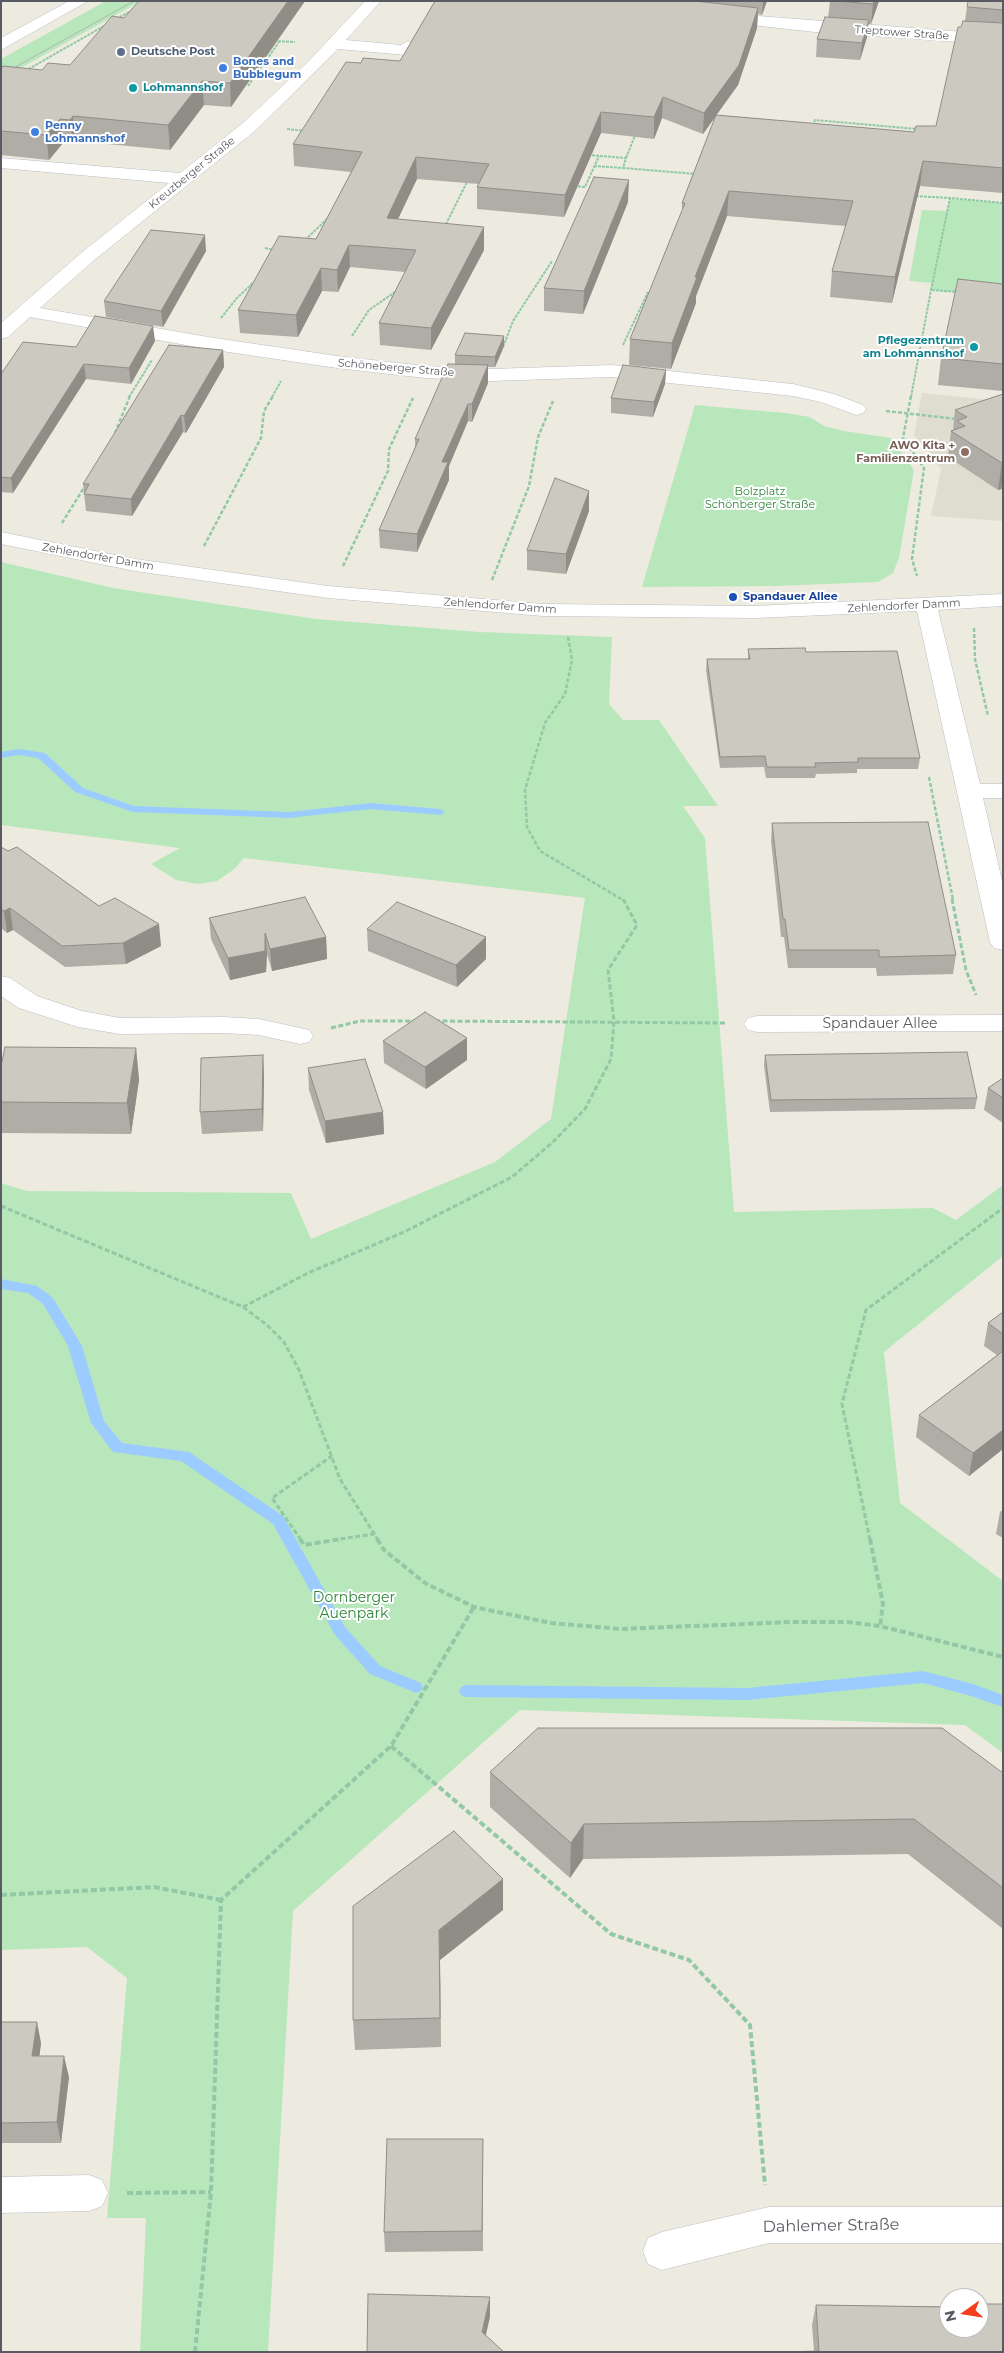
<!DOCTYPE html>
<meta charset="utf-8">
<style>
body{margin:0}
#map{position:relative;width:1004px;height:2353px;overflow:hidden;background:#edebdf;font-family:Montserrat,sans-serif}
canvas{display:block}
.frame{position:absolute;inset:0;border:2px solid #585b61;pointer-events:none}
.north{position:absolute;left:939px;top:2288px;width:50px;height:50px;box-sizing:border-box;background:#fff;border:1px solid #bcbdc0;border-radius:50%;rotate:257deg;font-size:14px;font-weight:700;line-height:20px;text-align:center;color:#585b61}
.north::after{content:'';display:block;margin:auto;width:18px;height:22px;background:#f53e1c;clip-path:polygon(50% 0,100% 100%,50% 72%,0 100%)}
</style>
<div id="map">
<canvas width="1004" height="2353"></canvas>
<div class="frame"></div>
<div class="north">N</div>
</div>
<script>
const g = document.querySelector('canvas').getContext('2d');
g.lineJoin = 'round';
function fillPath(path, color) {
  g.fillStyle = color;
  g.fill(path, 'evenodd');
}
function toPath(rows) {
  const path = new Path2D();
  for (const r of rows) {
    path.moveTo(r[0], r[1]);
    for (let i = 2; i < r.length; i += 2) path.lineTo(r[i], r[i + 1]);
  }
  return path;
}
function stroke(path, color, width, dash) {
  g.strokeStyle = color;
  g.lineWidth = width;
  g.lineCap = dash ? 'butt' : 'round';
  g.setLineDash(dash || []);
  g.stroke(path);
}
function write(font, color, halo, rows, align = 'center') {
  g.font = font + ' Montserrat,sans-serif';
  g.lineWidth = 4;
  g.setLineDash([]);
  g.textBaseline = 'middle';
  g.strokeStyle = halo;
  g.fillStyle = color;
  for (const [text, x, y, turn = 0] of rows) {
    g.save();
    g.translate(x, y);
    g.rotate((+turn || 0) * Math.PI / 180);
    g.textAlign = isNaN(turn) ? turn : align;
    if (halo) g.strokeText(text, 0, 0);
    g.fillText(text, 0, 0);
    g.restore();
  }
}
const education = toPath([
 [922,393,1003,401,1003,521,931,516,941,469,914,435]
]);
const green = toPath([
 [106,1,141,1,1,79,1,59],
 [950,199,1003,203,1003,296,931,290,932,283,909,281,922,210,947,211],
 [695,405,785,413,810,417,824,426,844,431,891,438,914,470,899,558,893,573,878,582,775,586,642,587],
 [1,562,113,588,316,619,479,632,612,637,609,704,623,720,659,720,718,806,683,806,705,838,734,1212,933,1208,956,1220,1003,1185,1003,1256,884,1352,900,1503,1003,1581,1003,1753,965,1725,520,1710,293,1911,268,2352,140,2352,146,2218,107,2218,127,1978,87,1947,1,1950,1,1183,27,1191,291,1193,311,1239,495,1162,551,1119,585,898,244,858,233,870,217,881,197,884,176,880,151,864,180,848,1,825]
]);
const stream = toPath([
 [19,749,45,753,83,788,134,806,289,812,371,803,440,809,445,812,440,815,371,809,289,818,133,812,75,792,38,758,19,755,1,758,1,752,19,749],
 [1,1279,37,1286,53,1298,82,1346,104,1421,122,1443,189,1452,283,1516,345,1627,380,1666,421,1683,423,1687,421,1691,416,1693,370,1674,335,1635,273,1524,181,1461,113,1452,91,1423,68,1346,43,1304,28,1293,1,1289,1,1279],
 [923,1671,973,1684,1003,1695,1003,1707,971,1696,923,1683,747,1700,466,1697,461,1695,459,1691,461,1687,466,1685,747,1688,923,1671]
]);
const pathFar3 = toPath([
 [116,19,133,10],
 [274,41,295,42],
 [25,71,104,26],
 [248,86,279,42],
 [813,126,815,120,917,129],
 [287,129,306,131],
 [588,155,626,158,623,168,696,174],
 [626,158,636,133],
 [594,166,623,168],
 [574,186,585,187,599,156],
 [916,196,950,198],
 [444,228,467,182],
 [305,240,328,218],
 [265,248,274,250],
 [959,292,931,290,950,198,1003,203],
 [221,318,237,298,254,282],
 [352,336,369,310,398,290],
 [623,345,648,292],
 [503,347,513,321,552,261],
 [129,397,152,360],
 [272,397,281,381],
 [911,397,931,290]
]);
const pathFar2 = toPath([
 [911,396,903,438,924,468,912,559,917,576],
 [886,411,957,419],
 [115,433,130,396],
 [62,523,85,486],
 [204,546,261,438,264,411,273,396],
 [343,566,388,471,389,449,413,398],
 [492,580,529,486,538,437,553,401],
 [974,628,975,659,988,716],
 [568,637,572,660,565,694,545,723,525,790,527,827,540,851,623,900],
 [929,777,953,900]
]);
const pathFar1 = toPath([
 [952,899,966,970,976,995],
 [435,1021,726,1023],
 [331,1028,360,1021,416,1021],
 [1,1206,243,1307,267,1325,284,1342,299,1370,340,1479,378,1540],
 [243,1307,308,1273,404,1232,512,1177,553,1142,585,1109,611,1059,614,1021,608,970,637,925,623,899],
 [301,1540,272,1498,332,1456],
 [333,1540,374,1534],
 [870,1540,842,1404,866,1310,1003,1208]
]);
const path = toPath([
 [300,1539,304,1545,341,1539],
 [377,1539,384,1550,425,1583,474,1607,551,1623,620,1629,792,1622,847,1622,880,1626,1003,1657],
 [870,1539,883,1604,880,1626],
 [391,1746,611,1934,689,1960,750,2025,765,2185],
 [1,1895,154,1887,221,1900],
 [127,2193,211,2192],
 [195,2352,211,2192,221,1900,391,1746,474,1607]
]);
const minor = toPath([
 [69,1,88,1,1,50,1,38,69,1],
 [365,1,381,1,346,40,401,45,408,41,414,43,416,46,412,53,406,55,338,49,256,130,93,261,40,308,208,337,337,356,425,366,491,369,612,365,793,384,834,394,863,405,866,409,863,413,856,415,821,402,793,396,612,377,491,381,425,378,337,368,208,349,30,317,8,337,1,339,1,323,81,253,169,183,1,168,1,158,180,173,244,122,306,64,365,1],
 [720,13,1003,35,1003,45,815,32,715,21,712,18,720,13],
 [1,532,135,559,328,586,543,604,755,606,1003,594,1003,606,938,610,980,784,1003,784,1003,798,983,798,1003,885,1003,950,994,948,990,942,917,611,755,618,543,616,328,598,135,571,1,544,1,532],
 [1,976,10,978,37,996,82,1011,120,1018,223,1017,259,1019,309,1030,313,1036,309,1042,300,1044,259,1035,223,1033,120,1034,78,1027,19,1008,1,996,1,976],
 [1003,1015,1003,1031,757,1032,748,1030,744,1024,748,1018,757,1016,1003,1015],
 [89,2175,102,2180,108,2193,102,2206,89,2211,1,2213,1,2177,89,2175],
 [769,2207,1003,2207,1003,2243,769,2243,662,2270,648,2264,643,2251,648,2238,662,2232,769,2207]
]);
const tram = toPath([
 [1,75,134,1]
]);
const wall = toPath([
 [305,1,231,107,204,105,170,150,75,141,73,144,63,143,49,160,1,155,1,69,42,70,70,65,124,18],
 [435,1,767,1,762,15,758,14,757,28,738,85,716,115,914,132,936,126,961,27,965,21,967,7,1003,1,1003,193,920,186,892,303,830,297,832,271,846,226,727,216,696,296,696,303,671,369,629,365,630,339,682,212,682,203,715,117,703,134,662,118,654,139,601,133,564,217,477,209,477,187,479,184,417,179,398,219,484,250,431,350,380,345,379,323,405,272,350,267,338,292,322,291,298,337,240,333,238,310,316,239,351,172,294,166,293,144,361,63,400,61],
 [830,1,879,1,871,24,868,24,867,37,860,60,816,57,817,39,828,18],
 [628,202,583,314,544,311,544,288],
 [206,251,163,327,106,317,104,301],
 [1003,284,1003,391,938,385,941,358],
 [155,341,131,384,86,379,13,493,1,492,1,374],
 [504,346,495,367,488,367,488,383,472,422,468,421,449,466,449,480,417,552,380,548,379,530,415,448,415,439,455,364,455,355],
 [223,350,224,367,186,433,183,432,132,516,86,511,83,484],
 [666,370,665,384,653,417,611,413,611,398],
 [1003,394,1003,490,1001,489,998,490,948,457,951,431,953,430,955,410],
 [589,491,589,511,566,574,527,570,527,550],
 [748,649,806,652,920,758,918,769,857,769,857,773,816,774,815,778,766,778,764,767,720,768,706,670,707,659,748,659],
 [772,823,956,955,953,974,877,976,876,968,788,968,784,937,781,937,771,841],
 [1,847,8,851,99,906,161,946,126,964,65,967,13,930,7,933,1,928],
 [209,918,326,937,327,959,272,971,267,954,266,972,230,980,211,939],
 [367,929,486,959,457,987,368,951],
 [467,1038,467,1060,426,1089,384,1063,383,1041],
 [136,1048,139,1080,131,1134,1,1133,1,1066],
 [263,1055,264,1077,263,1131,202,1134,200,1112],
 [765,1055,977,1098,975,1109,770,1112,764,1066],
 [308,1068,383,1112,384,1134,326,1143,309,1090],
 [1003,1078,1003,1123,984,1110,988,1088],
 [1003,1312,1003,1449,969,1476,916,1437,919,1415,997,1355,984,1346,988,1323],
 [1003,1509,1003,1538,996,1534,1000,1512],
 [490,1772,1003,1773,1003,1929,908,1854,583,1859,570,1878,490,1807],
 [503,1879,503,1910,440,1960,441,2047,355,2050,353,2020],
 [1,2022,41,2043,39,2056,69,2077,61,2143,1,2143],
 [483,2139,483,2251,385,2252,384,2232],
 [981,2304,1003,2352,814,2351,812,2325,816,2305,980,2307]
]);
const shadedWall = toPath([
 [288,1,305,1,231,107,230,83],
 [763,1,767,1,762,15],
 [874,1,879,1,871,24,873,4],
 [758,8,757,28,738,85,703,134,704,113],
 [869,20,867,37,860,60,862,43],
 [202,81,204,105,170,150,168,125],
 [663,97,662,118,654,139,654,117],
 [601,112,601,133,564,217,565,195],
 [73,116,75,141,73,144,70,120],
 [60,119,63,143,49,160,46,135],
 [416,157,417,179,388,240,387,218],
 [923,161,920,186,892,303,895,277],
 [629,180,628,202,583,314,584,291],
 [729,191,727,216,696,296,696,303,671,369,672,343,695,277],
 [484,227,484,250,431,350,431,328],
 [205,235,206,251,163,327,161,311],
 [349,245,350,267,338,292,337,270],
 [321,268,322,291,298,337,296,315],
 [153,326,155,341,131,384,129,368],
 [504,336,504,346,495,367,495,357],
 [223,350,224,367,186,433,184,416],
 [84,364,86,379,13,493,11,478],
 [488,365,488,383,472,422,472,404],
 [666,370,665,384,653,417,654,402],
 [468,404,468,421,449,466,449,480,417,552,417,534,442,462],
 [181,415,183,432,132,516,131,499],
 [1002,463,1003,463,1003,478,1001,489,998,490],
 [589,491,589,511,566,574,566,554],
 [10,908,13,930,7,933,4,911],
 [159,924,161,946,126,964,123,943],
 [265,933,267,954,266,972,230,980,228,958],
 [326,937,327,959,272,971,270,949],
 [486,937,486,959,457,987,456,965],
 [467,1038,467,1060,426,1089,425,1067],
 [136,1048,139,1080,131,1134,127,1103],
 [263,1055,264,1077,263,1131,262,1109],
 [383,1112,384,1134,326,1143,325,1121],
 [1003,1430,1003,1449,969,1476,973,1453],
 [584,1824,583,1859,570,1878,571,1843],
 [503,1879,503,1910,440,1960,441,2047,439,1930],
 [37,2022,41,2043,37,2077,32,2056],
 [64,2056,69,2077,61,2143,57,2122],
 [490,2297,490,2317,482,2352,482,2332]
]);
const building = toPath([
 [139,1,288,1,230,83,202,81,168,125,73,116,70,120,60,119,46,135,1,131,1,69,3,66,42,70,48,63,70,65,112,16,124,18,139,1],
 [435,1,695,1,758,8,739,65,704,113,663,97,654,117,601,112,565,195,477,187,489,164,416,157,387,218,484,227,431,328,379,323,416,250,349,245,337,270,321,268,296,315,238,310,279,236,316,239,362,152,293,144,346,62,361,63,363,58,400,61,435,1],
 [836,1,874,1,873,4,836,1],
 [968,1,1003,1,1003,10,967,7,968,1],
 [825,17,869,20,862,43,817,39,825,17],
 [963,21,1003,23,1003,168,923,161,895,277,832,271,853,201,729,191,695,277,697,277,672,343,630,339,685,203,682,203,716,115,914,132,916,126,936,126,958,27,961,27,963,21],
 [594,177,629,180,584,291,544,288,594,177],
 [151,230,205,235,161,311,104,301,151,230],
 [958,279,1003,284,1003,364,941,358,958,279],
 [95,316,153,326,129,368,84,364,11,478,1,477,1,374,23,342,76,347,95,316],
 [465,333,504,336,495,357,455,355,465,333],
 [169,345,223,350,184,416,181,415,131,499,84,494,89,484,83,484,169,345],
 [448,364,488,365,472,404,468,404,442,462,448,462,417,534,379,530,419,439,415,439,448,364],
 [623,365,666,370,654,402,611,398,623,365],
 [1003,394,1003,463,1002,463,951,431,965,426,957,421,967,417,955,410,1003,394],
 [555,478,589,491,566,554,527,550,555,478],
 [805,648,806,652,897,651,920,758,858,758,858,762,815,763,816,767,767,767,765,756,720,757,707,659,750,659,748,649,805,648],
 [928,822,956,955,879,957,879,950,789,950,785,919,783,919,772,823,928,822],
 [1,847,8,851,17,847,99,906,115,898,159,924,123,943,62,946,10,908,4,911,1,909,1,847],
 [305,897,326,937,270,949,265,933,265,951,228,958,209,918,305,897],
 [397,902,486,937,456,965,367,929,397,902],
 [425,1012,467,1038,425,1067,383,1041,425,1012],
 [5,1047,136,1048,127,1103,1,1102,1,1066,5,1047],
 [967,1052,977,1098,771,1100,765,1055,967,1052],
 [263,1055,262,1109,200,1112,201,1058,263,1055],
 [365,1059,383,1112,325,1121,308,1068,365,1059],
 [1003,1078,1003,1098,988,1088,1003,1078],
 [1003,1312,1003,1334,988,1323,1003,1312],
 [1003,1351,1003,1430,973,1453,919,1415,1003,1351],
 [538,1728,942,1728,1003,1773,1003,1888,914,1819,584,1824,571,1843,490,1772,538,1728],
 [454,1831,503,1879,439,1930,440,2018,353,2020,353,1906,454,1831],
 [1,2022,37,2022,32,2056,64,2056,57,2122,1,2123,1,2022],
 [387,2139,483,2139,482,2231,384,2232,387,2139],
 [368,2294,490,2297,482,2332,504,2352,367,2352,368,2294],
 [981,2304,1003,2304,1003,2352,781,2352,819,2351,816,2305,949,2307,949,2328,979,2328,979,2307,982,2307,981,2304]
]);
const markers = [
 [121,52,5,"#5c6f8a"],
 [223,68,5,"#3f7fe0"],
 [133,88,5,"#0f9aa8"],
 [35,132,5,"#3f7fe0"],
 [974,347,5,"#0f9aa8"],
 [965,452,5,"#8d6e63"],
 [733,597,5,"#1a4fb4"]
];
const farStreetnames = [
 ["Treptower Straße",902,33,4],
 ["Kreuzberger Straße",192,173,-39],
 ["Schöneberger Straße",396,368,5],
 ["Zehlendorfer Damm",98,557,10],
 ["Zehlendorfer Damm",500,606,4],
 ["Zehlendorfer Damm",904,606,-3]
];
const farServicenames = [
 ["Deutsche Post",131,52]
];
const farShopnames = [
 ["Bones and",233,62],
 ["Bubblegum",233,75],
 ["Penny",45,126],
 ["Lohmannshof",45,139]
];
const farCulturenames = [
 ["Lohmannshof",143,88],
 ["Pflegezentrum",964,341,"right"],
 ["am Lohmannshof",964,354,"right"]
];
const farEducationnames = [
 ["AWO Kita +",955,446],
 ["Familienzentrum",955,459]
];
const farParknames = [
 ["Bolzplatz",760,492],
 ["Schönberger Straße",760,505]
];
const farTransitnames = [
 ["Spandauer Allee",743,597]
];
const streetNames = [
 ["Spandauer Allee",880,1024]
];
const parkNames = [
 ["Dornberger",354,1598],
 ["Auenpark",354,1614]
];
const nearStreetnames = [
 ["Dahlemer Straße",831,2226,-1]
];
fillPath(education, '#dfddcf');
fillPath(green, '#b8e7bc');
fillPath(stream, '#9cccff');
stroke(minor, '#babcc2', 1);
stroke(pathFar3, '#92c8a5', 2, [3, 1]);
stroke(pathFar2, '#92c8a5', 2.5, [4, 2]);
stroke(pathFar1, '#92c8a5', 3, [5, 2.5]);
stroke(path, '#92c8a5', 4, [6, 3]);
fillPath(minor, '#fff');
stroke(tram, '#b3b4b4', 1);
fillPath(wall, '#afada5');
fillPath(shadedWall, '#8f8d86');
fillPath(building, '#ccc9c0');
stroke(building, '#8f8d86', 1);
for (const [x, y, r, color] of markers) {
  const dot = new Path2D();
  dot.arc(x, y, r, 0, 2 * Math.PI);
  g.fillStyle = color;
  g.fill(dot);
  stroke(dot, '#fff', 2);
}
write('11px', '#585b61', '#fff', farStreetnames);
write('bold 11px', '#4e5e75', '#fff', farServicenames, 'left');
write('bold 11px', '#366cbe', '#fff', farShopnames, 'left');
write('bold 11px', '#0d838f', '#fff', farCulturenames, 'left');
write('bold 11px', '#785e54', '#fff', farEducationnames, 'right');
write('11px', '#2e8338', '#fff', farParknames);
write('bold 11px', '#164399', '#fff', farTransitnames, 'left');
write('14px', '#585b61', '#fff', streetNames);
write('14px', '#2e8338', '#fff', parkNames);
write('16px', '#585b61', '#fff', nearStreetnames);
</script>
